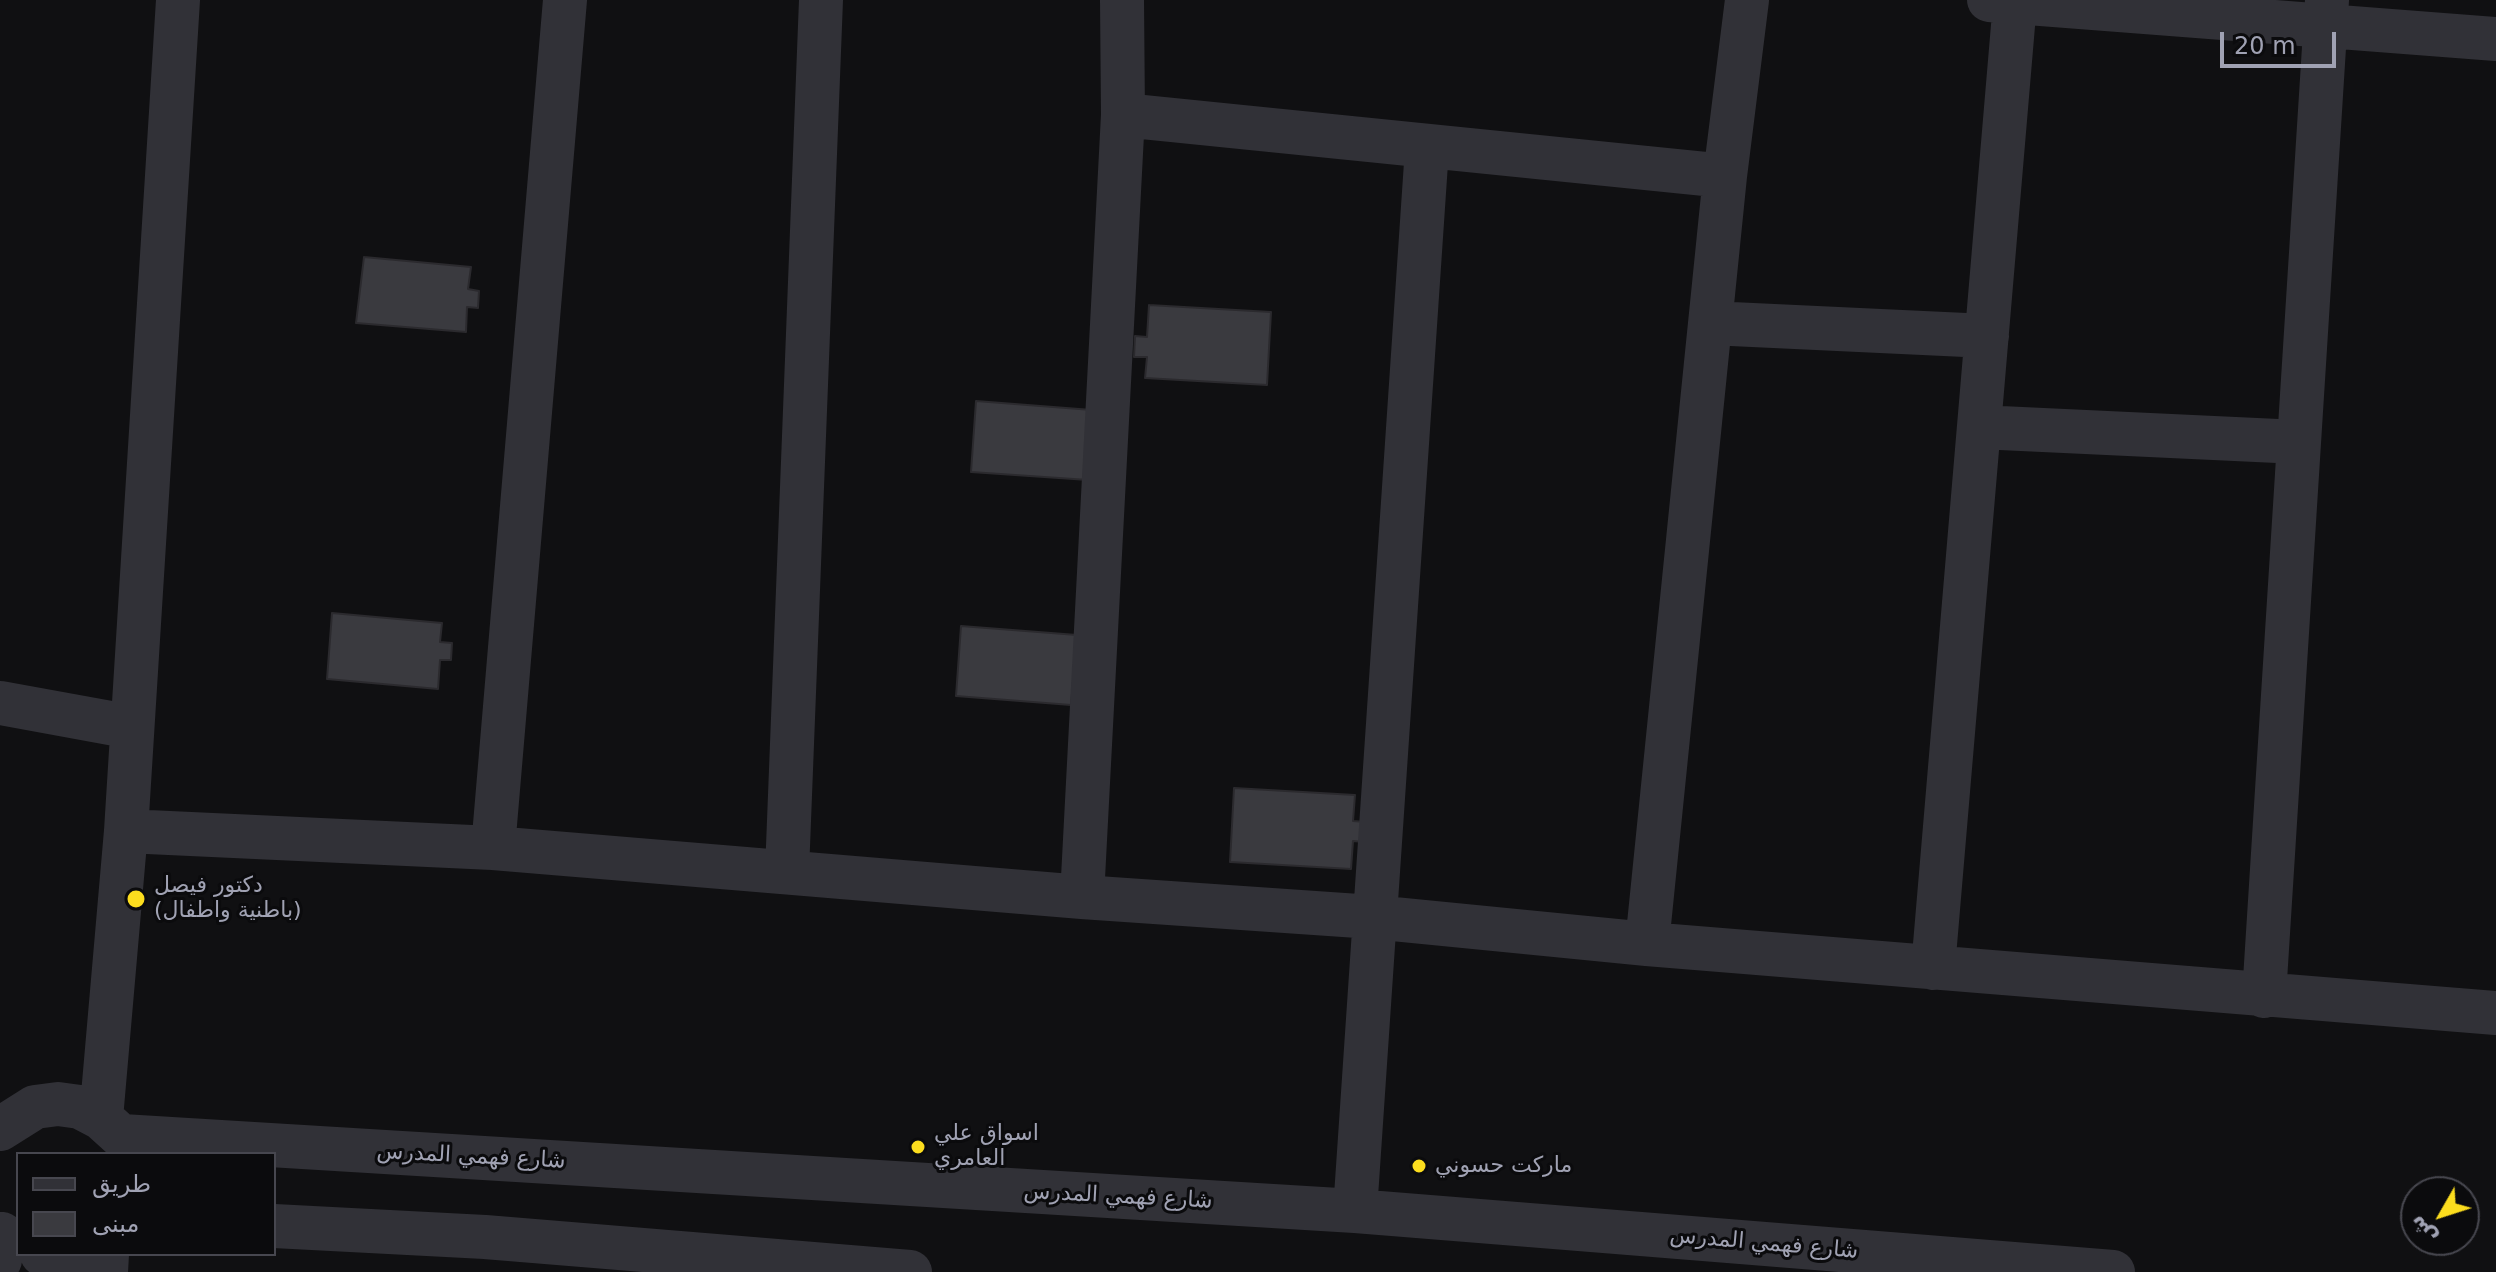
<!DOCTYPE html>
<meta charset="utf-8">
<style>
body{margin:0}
#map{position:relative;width:2496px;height:1272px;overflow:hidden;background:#101012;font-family:"DejaVu Sans",Vazirmatn,sans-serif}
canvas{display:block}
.legend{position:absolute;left:16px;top:1152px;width:260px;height:104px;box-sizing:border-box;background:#0b0b0d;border:2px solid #47474f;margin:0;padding:10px 14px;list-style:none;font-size:24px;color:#a0a2b3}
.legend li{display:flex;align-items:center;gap:16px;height:40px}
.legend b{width:40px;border:2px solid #47474f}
.north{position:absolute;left:2400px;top:1176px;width:80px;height:80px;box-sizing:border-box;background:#0b0b0d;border:2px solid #47474f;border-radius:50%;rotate:231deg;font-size:22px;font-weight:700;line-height:32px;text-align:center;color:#a0a2b3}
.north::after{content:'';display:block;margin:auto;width:28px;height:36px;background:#fcdd1e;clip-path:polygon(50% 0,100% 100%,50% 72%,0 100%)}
.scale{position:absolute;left:2220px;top:32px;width:116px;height:36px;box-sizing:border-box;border:4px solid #a0a2b3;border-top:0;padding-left:10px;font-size:24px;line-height:28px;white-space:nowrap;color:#a0a2b3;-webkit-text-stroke:6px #0b0b0d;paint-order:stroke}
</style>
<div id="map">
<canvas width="2496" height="1272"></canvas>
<ul class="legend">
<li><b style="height:10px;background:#313137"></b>طريق</li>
<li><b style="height:22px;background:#3a3a3f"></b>مبنى</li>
</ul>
<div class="north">ش</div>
<div class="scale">20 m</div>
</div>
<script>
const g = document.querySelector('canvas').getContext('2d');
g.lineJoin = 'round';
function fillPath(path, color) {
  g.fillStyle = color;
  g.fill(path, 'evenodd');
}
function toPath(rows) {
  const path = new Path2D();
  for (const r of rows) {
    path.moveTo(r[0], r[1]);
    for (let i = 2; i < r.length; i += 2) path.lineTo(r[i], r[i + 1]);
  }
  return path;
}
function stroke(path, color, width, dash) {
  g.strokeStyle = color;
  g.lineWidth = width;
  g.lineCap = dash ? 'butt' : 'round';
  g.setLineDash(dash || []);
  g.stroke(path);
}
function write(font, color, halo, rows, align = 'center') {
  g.font = font + ' "DejaVu Sans",Vazirmatn,sans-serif';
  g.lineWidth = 6;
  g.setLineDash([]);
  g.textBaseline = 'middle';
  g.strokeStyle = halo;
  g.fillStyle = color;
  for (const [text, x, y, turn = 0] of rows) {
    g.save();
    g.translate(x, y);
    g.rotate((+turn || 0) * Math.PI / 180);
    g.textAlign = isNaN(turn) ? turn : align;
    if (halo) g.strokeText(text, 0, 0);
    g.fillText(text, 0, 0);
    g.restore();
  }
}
const building = toPath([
 [364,257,471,267,468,289,479,291,478,308,467,307,466,332,356,323,364,257],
 [1149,305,1271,312,1267,385,1145,378,1147,357,1134,357,1135,336,1147,337,1149,305],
 [976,401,1092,410,1088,480,971,472,976,401],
 [332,613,442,623,440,642,452,643,451,660,440,660,438,689,327,679,332,613],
 [961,626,1077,635,1071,705,956,696,961,626],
 [1234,788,1355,795,1353,821,1366,822,1364,842,1353,841,1351,869,1230,862,1234,788]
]);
const minor = toPath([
 [1989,0,2496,39],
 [1123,115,1725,176],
 [1710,323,1987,336],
 [1979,427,2299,442],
 [0,703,132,727],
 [126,831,493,848,1082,897,1373,917,1647,944,2496,1013],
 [493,848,565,0],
 [787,872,821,0],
 [1082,897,1123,115,1122,0],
 [1647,944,1725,176,1747,0],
 [1933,968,2015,2],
 [2264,996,2327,0],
 [101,1118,126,831,178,0],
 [0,1129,35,1107,58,1104,80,1107,101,1118,122,1137],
 [122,1136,1355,1211,2113,1272],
 [1355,1211,1427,148],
 [274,1226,485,1237,910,1272],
 [42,1254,55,1257,73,1254],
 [0,1260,2,1234],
 [106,1272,107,1254]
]);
const markers = [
 [136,899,10,"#fcdd1e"],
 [918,1147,8,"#fcdd1e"],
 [1419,1166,8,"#fcdd1e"]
];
const poiNames = [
 ["دكتور فيصل",154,886],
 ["(باطنية واطفال)",154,911],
 ["اسواق علي",934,1134],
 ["العامري",934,1159],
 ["ماركت حسوني",1435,1166]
];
const streetNames = [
 ["شارع فهمي المدرس",471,1157,3],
 ["شارع فهمي المدرس",1118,1197,3],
 ["شارع فهمي المدرس",1764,1244,5]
];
fillPath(building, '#3a3a3f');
stroke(building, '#2b2a2e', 2);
stroke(minor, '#313137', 44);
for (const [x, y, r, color] of markers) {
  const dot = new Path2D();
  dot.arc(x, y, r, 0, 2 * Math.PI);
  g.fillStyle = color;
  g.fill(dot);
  stroke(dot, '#0b0b0d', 3);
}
write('22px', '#a0a2b3', '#0b0b0d', poiNames, 'left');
write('22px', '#a0a2b3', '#0b0b0d', streetNames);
</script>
